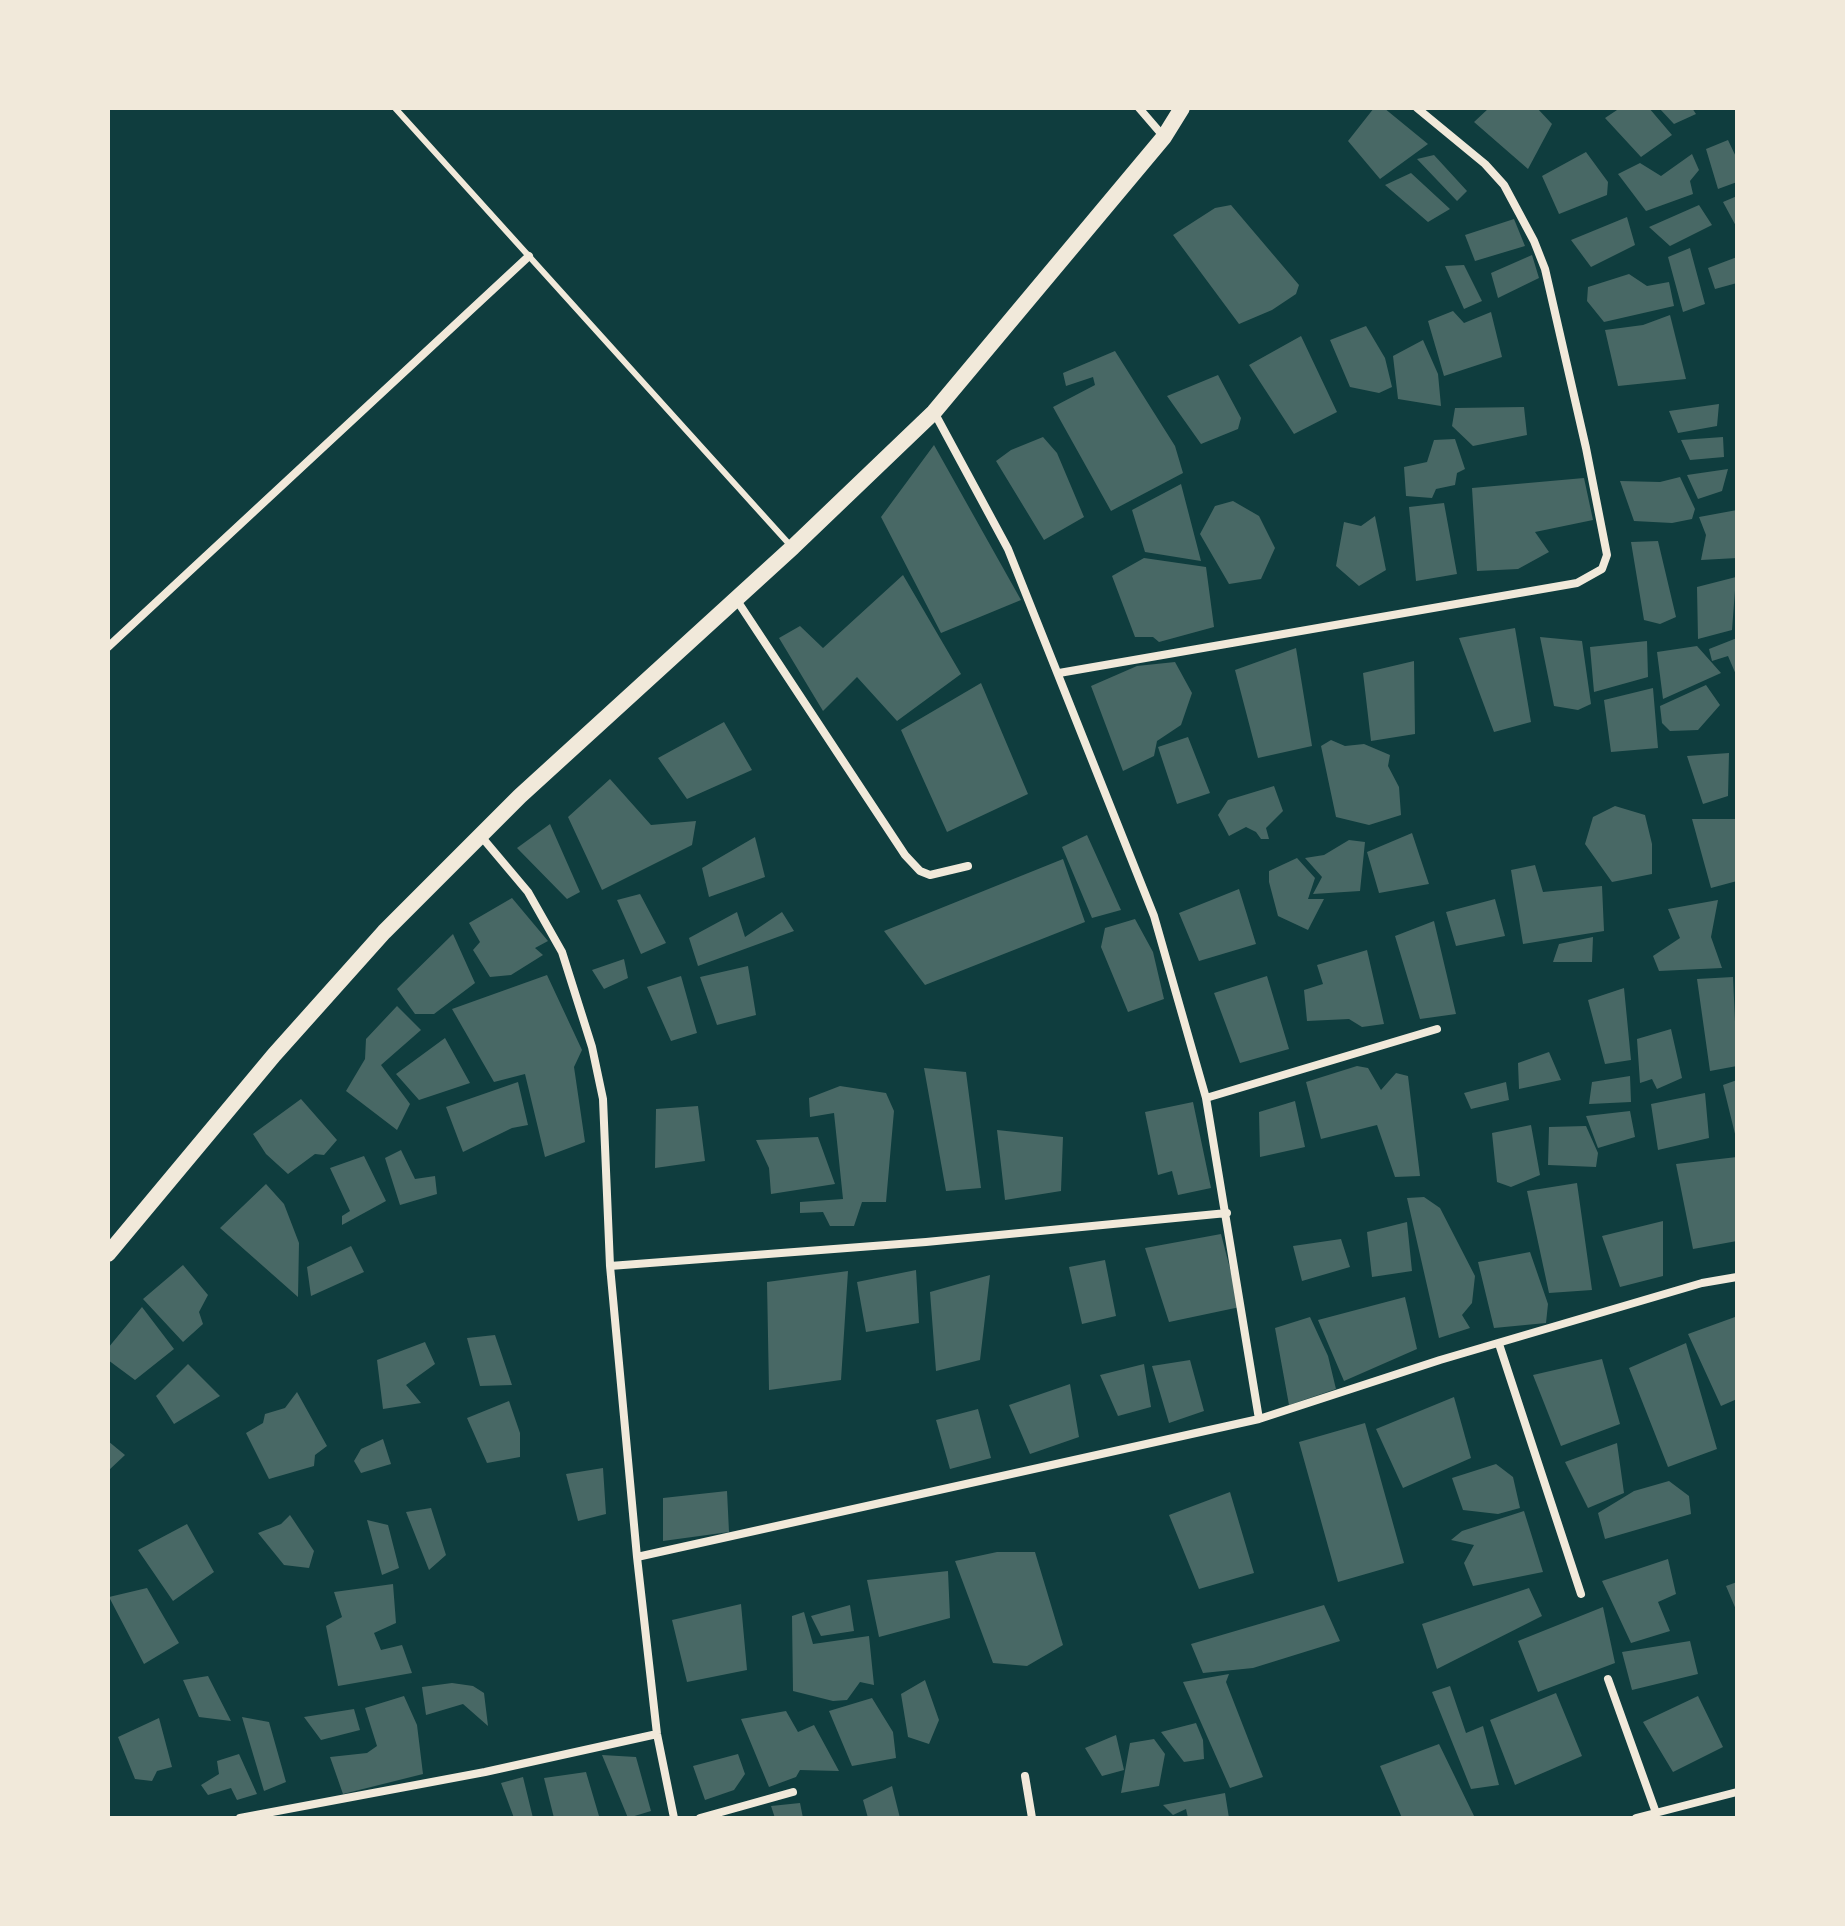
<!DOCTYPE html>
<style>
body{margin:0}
#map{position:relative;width:1845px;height:1926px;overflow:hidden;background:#0f3d3e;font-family:Arial,sans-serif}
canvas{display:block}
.frame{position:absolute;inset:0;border:110px solid #f1e9da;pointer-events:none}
</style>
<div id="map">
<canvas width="1845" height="1926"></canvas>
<div class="frame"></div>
</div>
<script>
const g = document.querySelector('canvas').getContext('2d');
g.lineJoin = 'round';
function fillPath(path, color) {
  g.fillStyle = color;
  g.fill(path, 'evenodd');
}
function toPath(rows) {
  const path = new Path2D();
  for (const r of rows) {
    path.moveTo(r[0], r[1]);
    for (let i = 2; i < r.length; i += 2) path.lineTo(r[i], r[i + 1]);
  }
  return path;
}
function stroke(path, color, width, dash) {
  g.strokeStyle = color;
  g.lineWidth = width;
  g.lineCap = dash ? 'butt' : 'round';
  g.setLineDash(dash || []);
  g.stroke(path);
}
const building = toPath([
 [1374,108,1384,108,1428,144,1380,179,1348,141],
 [1489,108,1537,108,1552,124,1528,169,1474,122],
 [1620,108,1649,108,1672,135,1641,157,1605,118],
 [1659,108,1692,108,1696,114,1674,124],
 [1728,140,1737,159,1737,182,1718,189,1706,149],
 [1586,152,1608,182,1607,195,1559,214,1542,176],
 [1692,154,1699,170,1690,181,1693,194,1646,211,1618,174,1640,163,1661,176],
 [1434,155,1467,191,1457,201,1417,159],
 [1411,173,1450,209,1428,222,1385,185],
 [1737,196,1737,228,1723,202],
 [1231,205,1299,285,1296,294,1272,310,1239,324,1173,235,1215,208],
 [1699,205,1712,225,1670,246,1649,227],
 [1627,217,1635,245,1591,267,1571,240],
 [1514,219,1525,246,1475,261,1465,235],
 [1690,248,1705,304,1683,312,1668,257],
 [1532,255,1539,278,1498,298,1491,273],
 [1737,257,1737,283,1715,289,1708,268],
 [1464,265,1482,301,1464,309,1445,266],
 [1629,274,1647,286,1669,282,1674,306,1604,322,1587,301,1588,287],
 [1453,311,1464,323,1491,312,1502,357,1444,376,1428,321],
 [1670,315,1686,379,1618,386,1605,330,1643,325],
 [1366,326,1385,358,1392,387,1379,393,1350,387,1330,340],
 [1301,336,1337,412,1294,434,1249,365],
 [1423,340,1438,374,1441,406,1398,399,1393,356],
 [1115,351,1175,446,1183,473,1111,511,1053,407,1095,385,1093,377,1066,386,1063,373],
 [1218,375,1241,418,1238,429,1201,444,1167,396],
 [1719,404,1717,426,1678,433,1669,411],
 [1524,407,1527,435,1473,446,1452,426,1455,408],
 [1043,437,1057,453,1084,517,1044,540,996,461,1011,450],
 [1723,437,1724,457,1690,460,1681,440],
 [1455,439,1465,469,1457,473,1455,485,1436,489,1432,498,1406,496,1404,467,1427,462,1434,440],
 [934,445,1021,600,941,633,881,517],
 [1728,469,1722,491,1698,499,1687,475],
 [1680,477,1695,509,1692,519,1672,523,1634,521,1620,481,1660,482],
 [1584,478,1593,520,1535,532,1549,552,1518,569,1477,571,1472,488],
 [1181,484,1201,561,1145,552,1132,510],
 [1233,501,1259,516,1275,548,1261,579,1229,584,1200,534,1215,506],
 [1444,503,1457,574,1416,581,1409,507],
 [1737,510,1737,558,1701,560,1706,535,1699,517],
 [1375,516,1386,570,1359,586,1336,566,1344,522,1361,526],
 [1658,541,1676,617,1660,624,1644,620,1631,542],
 [1144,558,1206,567,1214,627,1159,642,1153,637,1135,637,1112,576],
 [903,575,961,674,897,721,857,677,823,711,779,638,800,626,823,648],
 [1736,577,1732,630,1698,639,1697,587],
 [1515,628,1531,722,1494,732,1459,638],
 [1540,637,1582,641,1591,704,1578,710,1554,706],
 [1737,638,1737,677,1728,656,1712,661,1709,649],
 [1647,641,1648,677,1594,692,1590,647],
 [1697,646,1721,673,1663,699,1657,652],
 [1296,648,1312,746,1258,758,1235,670],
 [1414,661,1415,734,1371,741,1363,673],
 [1175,662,1192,693,1181,725,1157,741,1154,756,1123,771,1091,686,1137,666],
 [981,683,1028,794,947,832,901,730],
 [1706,685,1720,705,1698,730,1670,731,1662,723,1660,706],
 [1653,688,1658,748,1611,752,1604,700],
 [724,722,752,770,687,799,658,758],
 [1188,737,1210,793,1177,804,1158,747],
 [1331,740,1345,746,1364,744,1390,755,1388,766,1399,787,1401,815,1369,825,1336,817,1321,746],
 [1729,753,1728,796,1703,804,1687,756],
 [610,779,651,825,696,821,692,845,602,890,568,817],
 [1274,786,1283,811,1266,828,1269,839,1261,839,1256,832,1246,827,1229,836,1218,815,1228,800],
 [1615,806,1645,815,1652,844,1652,874,1612,882,1585,844,1593,817],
 [1692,819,1737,819,1737,881,1711,888],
 [550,824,580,892,567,899,517,848],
 [1412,833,1429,884,1379,893,1367,852],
 [1087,835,1121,910,1092,918,1062,847],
 [755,837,765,877,709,897,702,868],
 [1349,840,1365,842,1360,891,1313,894,1322,877,1305,858,1324,855],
 [1297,858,1315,878,1308,899,1324,899,1308,930,1278,916,1269,882,1269,871],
 [1063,859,1085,922,925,985,884,931],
 [1535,865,1543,892,1602,886,1604,931,1523,944,1511,870],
 [1239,889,1256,944,1199,961,1179,913],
 [640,894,666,943,641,954,617,900],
 [512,898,548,941,535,948,543,955,511,975,490,977,473,950,480,942,469,923],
 [1495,899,1505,936,1456,946,1446,912],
 [1718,900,1711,937,1722,968,1659,971,1653,956,1680,938,1668,909],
 [737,912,745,937,782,912,794,931,698,966,689,938],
 [1135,919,1153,952,1164,999,1128,1012,1101,947,1105,928],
 [1434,921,1456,1014,1420,1019,1395,936],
 [453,934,475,983,434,1014,415,1014,397,989],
 [1593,937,1592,962,1553,962,1559,944],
 [1367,950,1384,1024,1362,1027,1349,1019,1307,1021,1304,990,1323,984,1317,965],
 [624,959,628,978,604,989,592,970],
 [748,966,756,1015,717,1025,700,977],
 [547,975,582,1050,574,1067,585,1142,545,1157,525,1074,494,1082,452,1009],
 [681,976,697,1033,671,1041,647,987],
 [1267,976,1289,1049,1240,1063,1214,993],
 [1733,977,1737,1066,1710,1071,1697,979],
 [1624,988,1631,1060,1605,1064,1588,1000],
 [397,1006,421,1030,381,1065,410,1104,397,1130,346,1091,365,1059,366,1039],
 [1671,1029,1682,1078,1657,1089,1652,1079,1640,1083,1637,1039],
 [445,1038,470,1083,419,1100,396,1074],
 [1549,1052,1561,1080,1519,1089,1518,1063],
 [1357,1066,1368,1068,1381,1090,1396,1073,1408,1076,1420,1176,1395,1177,1377,1125,1321,1139,1306,1082],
 [924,1068,966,1072,981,1188,946,1191],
 [1630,1076,1631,1102,1589,1104,1592,1082],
 [1737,1080,1737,1138,1736,1138,1723,1085],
 [518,1082,528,1125,512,1128,463,1152,446,1107],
 [1506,1082,1509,1100,1471,1109,1464,1093],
 [840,1086,886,1093,894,1111,886,1202,862,1202,854,1226,830,1226,823,1212,800,1213,800,1202,843,1199,834,1113,810,1117,809,1098],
 [1705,1093,1709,1138,1658,1150,1651,1104],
 [301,1099,337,1140,324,1155,315,1154,288,1174,266,1154,253,1134],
 [1295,1101,1305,1147,1260,1157,1259,1112],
 [1193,1102,1211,1188,1178,1195,1172,1171,1158,1175,1145,1112],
 [698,1106,705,1161,655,1168,656,1109],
 [1630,1111,1635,1137,1598,1148,1586,1116],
 [1531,1125,1540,1175,1511,1187,1497,1182,1492,1133],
 [1586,1126,1598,1153,1596,1167,1548,1165,1549,1127],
 [997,1130,1063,1137,1061,1191,1005,1200],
 [818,1137,835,1184,771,1194,769,1168,756,1140],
 [401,1150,415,1179,435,1176,437,1194,400,1205,385,1158],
 [364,1156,386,1201,342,1225,342,1216,350,1211,330,1168],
 [1737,1157,1737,1241,1693,1249,1676,1164],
 [1577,1183,1592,1290,1549,1293,1527,1191],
 [266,1184,284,1204,299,1243,298,1297,220,1228],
 [1424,1197,1440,1208,1475,1276,1472,1303,1462,1315,1470,1328,1439,1338,1407,1198],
 [1663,1221,1663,1276,1620,1287,1602,1236],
 [1407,1222,1412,1271,1372,1277,1367,1232],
 [1221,1234,1240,1307,1169,1322,1145,1248],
 [1341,1239,1350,1267,1302,1281,1293,1246],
 [351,1246,364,1272,311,1296,307,1267],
 [1530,1252,1548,1304,1546,1323,1494,1328,1478,1262],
 [1105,1260,1116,1316,1082,1324,1069,1267],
 [183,1265,208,1295,199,1312,203,1324,183,1342,143,1299],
 [916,1270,919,1323,866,1332,857,1282],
 [848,1271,841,1380,769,1390,767,1282],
 [990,1275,980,1360,936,1371,930,1292],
 [1405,1297,1417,1349,1344,1381,1318,1320],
 [142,1307,174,1349,135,1380,108,1360,108,1348],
 [1310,1317,1328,1356,1336,1389,1289,1405,1275,1328],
 [1735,1317,1737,1399,1721,1406,1688,1334],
 [495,1335,512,1385,480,1386,467,1338],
 [425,1342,435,1364,406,1385,421,1403,383,1409,377,1360],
 [1686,1343,1717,1449,1668,1467,1629,1368],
 [1602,1359,1620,1424,1561,1446,1533,1375],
 [1190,1360,1204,1411,1169,1423,1152,1366],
 [188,1364,220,1396,174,1424,156,1396],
 [1144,1364,1151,1407,1118,1416,1100,1375],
 [1070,1384,1079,1437,1030,1454,1009,1405],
 [297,1392,327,1446,315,1455,314,1466,269,1479,246,1433,263,1423,265,1414,285,1408],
 [1454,1397,1471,1458,1403,1488,1376,1429],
 [509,1401,520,1433,520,1457,487,1463,467,1418],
 [978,1409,991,1458,950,1469,936,1420],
 [1365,1423,1404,1563,1338,1582,1299,1442],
 [383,1439,391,1464,361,1473,354,1461,361,1449],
 [108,1441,125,1455,108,1471],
 [1617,1443,1624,1493,1588,1508,1565,1462],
 [1496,1464,1513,1477,1520,1508,1498,1514,1463,1510,1452,1478],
 [603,1468,606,1514,578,1521,566,1474],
 [1669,1481,1689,1496,1691,1514,1605,1539,1598,1513,1634,1491],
 [727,1491,729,1532,663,1541,663,1498],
 [1230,1492,1254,1573,1199,1589,1169,1515],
 [431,1508,446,1555,429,1570,406,1512],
 [1524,1511,1543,1572,1473,1586,1464,1563,1474,1545,1451,1540,1462,1531],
 [290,1515,314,1551,309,1568,284,1565,258,1533,281,1524],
 [367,1520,388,1525,399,1568,382,1575],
 [187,1524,214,1572,173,1601,138,1550],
 [997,1552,1035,1552,1063,1645,1027,1666,993,1663,955,1561],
 [1668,1559,1676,1594,1658,1602,1670,1631,1631,1643,1602,1581],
 [948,1571,950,1618,879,1637,867,1580],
 [1737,1582,1737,1612,1726,1586],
 [393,1584,396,1623,374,1633,381,1650,402,1645,412,1673,338,1686,326,1626,342,1617,334,1592],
 [147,1588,179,1643,144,1664,109,1597],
 [1529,1588,1542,1616,1437,1669,1422,1624],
 [741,1604,747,1670,687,1682,672,1620],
 [850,1605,854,1631,821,1636,811,1616],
 [1324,1605,1340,1641,1253,1668,1203,1673,1191,1644],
 [1603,1607,1615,1663,1538,1692,1518,1641],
 [804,1612,813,1644,869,1636,874,1685,860,1682,847,1700,833,1701,793,1691,792,1616],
 [1690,1641,1698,1674,1632,1690,1622,1652],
 [1229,1674,1226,1682,1263,1777,1230,1788,1183,1682],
 [208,1676,231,1721,199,1717,183,1680],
 [925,1680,939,1720,929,1744,908,1737,901,1694],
 [452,1683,473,1686,484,1693,488,1726,463,1704,426,1715,422,1687],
 [1450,1686,1466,1733,1483,1726,1499,1785,1471,1789,1432,1692],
 [1556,1693,1582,1756,1515,1785,1490,1720],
 [404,1696,417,1725,423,1774,343,1794,330,1757,367,1753,377,1746,365,1708],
 [1698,1696,1723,1747,1673,1772,1643,1722],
 [872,1698,893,1732,896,1758,852,1766,829,1711],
 [354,1709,360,1730,321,1740,304,1717],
 [786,1711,798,1732,814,1725,839,1771,800,1770,796,1777,769,1787,741,1719],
 [242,1717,269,1722,286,1782,264,1791],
 [159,1718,172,1767,157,1771,152,1781,135,1779,118,1737],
 [1196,1723,1203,1740,1204,1759,1184,1762,1161,1732],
 [1116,1735,1124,1770,1102,1776,1085,1748],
 [1154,1739,1165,1754,1159,1786,1121,1793,1130,1743],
 [1439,1744,1475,1818,1402,1818,1380,1766],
 [239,1754,257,1794,237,1800,231,1788,208,1795,201,1785,219,1774,217,1761],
 [738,1754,745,1774,734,1790,705,1800,693,1766],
 [602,1755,636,1757,651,1811,628,1818],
 [586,1772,599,1816,554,1818,544,1778],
 [523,1777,533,1818,514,1818,501,1783],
 [892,1786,900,1818,868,1818,863,1800],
 [1225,1793,1229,1818,1188,1818,1186,1809,1173,1815,1163,1805],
 [800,1803,803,1818,775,1818,771,1806]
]);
const service = toPath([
 [395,108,790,545]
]);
const minor = toPath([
 [1139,108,1164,137],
 [934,412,1008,549,1154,916,1206,1098,1259,1419],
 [736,599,905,855,920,871,930,875,968,866],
 [108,647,529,256],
 [1059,673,1577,583,1602,569,1607,555,1586,448,1545,269,1534,241,1504,185,1485,164,1417,108],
 [480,835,528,892,562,952,592,1047,603,1099,610,1266,637,1557,657,1734,674,1818],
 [1206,1098,1437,1029],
 [610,1266,926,1242,1227,1213],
 [1499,1344,1581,1594],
 [637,1557,1259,1419,1440,1360,1702,1283,1737,1277],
 [1608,1679,1655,1810],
 [1025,1776,1032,1818],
 [240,1818,485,1772,657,1734],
 [700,1818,793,1792],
 [1636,1818,1737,1792]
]);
const secondary = toPath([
 [108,1254,274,1055,384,932,520,796,793,547,934,412,1164,137,1182,108]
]);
fillPath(building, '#486865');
stroke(service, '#f1e9da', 6);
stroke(minor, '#f1e9da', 8);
stroke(secondary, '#f1e9da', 16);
</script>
